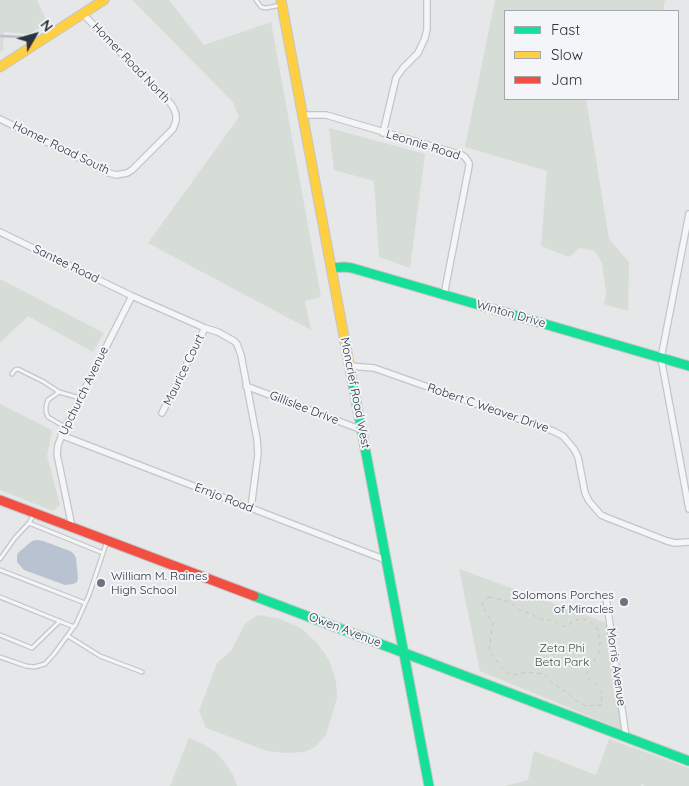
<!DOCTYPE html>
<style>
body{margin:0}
#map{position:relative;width:689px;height:786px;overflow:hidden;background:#e5e7e9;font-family:Quicksand,sans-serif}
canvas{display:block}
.legend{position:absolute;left:504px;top:10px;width:175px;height:90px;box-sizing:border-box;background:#f4f5f8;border:1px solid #a5a7af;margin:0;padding:6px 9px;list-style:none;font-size:15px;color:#2e3341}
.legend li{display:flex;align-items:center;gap:10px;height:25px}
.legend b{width:25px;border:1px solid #a5a7af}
.north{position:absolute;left:10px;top:10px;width:50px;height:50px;-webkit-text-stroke:4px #f4f5f8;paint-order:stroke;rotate:52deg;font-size:14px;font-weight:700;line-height:20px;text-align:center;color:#2e3341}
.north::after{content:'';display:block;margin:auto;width:18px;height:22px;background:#2e3341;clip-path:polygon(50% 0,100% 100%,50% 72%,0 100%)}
</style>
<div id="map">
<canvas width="689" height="786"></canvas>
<ul class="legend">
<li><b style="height:6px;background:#16e098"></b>Fast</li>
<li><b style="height:6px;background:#ffcf43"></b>Slow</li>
<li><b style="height:6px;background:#f24e42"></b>Jam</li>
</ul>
<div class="north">N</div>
</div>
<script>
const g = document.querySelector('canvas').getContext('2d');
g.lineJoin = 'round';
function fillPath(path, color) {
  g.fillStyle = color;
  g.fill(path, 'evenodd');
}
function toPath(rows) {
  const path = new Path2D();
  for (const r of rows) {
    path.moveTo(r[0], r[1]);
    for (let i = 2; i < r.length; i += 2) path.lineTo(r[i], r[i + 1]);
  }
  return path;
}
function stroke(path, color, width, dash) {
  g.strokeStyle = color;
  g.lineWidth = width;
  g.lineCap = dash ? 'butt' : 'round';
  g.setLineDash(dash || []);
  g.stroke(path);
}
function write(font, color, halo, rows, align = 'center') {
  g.font = font + ' Quicksand,sans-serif';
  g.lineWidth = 4;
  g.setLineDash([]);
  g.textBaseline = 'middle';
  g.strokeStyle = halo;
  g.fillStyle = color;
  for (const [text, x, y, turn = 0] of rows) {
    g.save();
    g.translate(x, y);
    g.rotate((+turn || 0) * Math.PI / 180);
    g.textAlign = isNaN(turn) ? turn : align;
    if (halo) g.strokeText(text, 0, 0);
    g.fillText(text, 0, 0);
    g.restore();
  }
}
const green = toPath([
 [0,0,37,0,48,23,29,34,4,32,3,50,0,52],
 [132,0,169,0,204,45,271,22,321,297,305,301,311,330,148,243,239,117,233,102],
 [495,0,665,0,663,11,505,11,505,99,586,99,609,239,629,262,628,311,604,304,606,293,602,263,595,251,580,248,569,257,541,246,547,171,465,147],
 [329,128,425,154,410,268,379,257,374,181,334,170],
 [0,279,104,333,93,352,28,316,0,343],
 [0,404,52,430,47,456,60,505,53,511,0,490],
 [459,569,607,623,623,730,480,671],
 [258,615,281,619,302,629,318,644,329,660,336,681,337,698,326,735,315,747,304,752,286,753,267,751,206,728,199,711,217,663,231,651,245,624],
 [189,738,203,744,216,752,225,763,233,775,237,786,170,786],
 [609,739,689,768,689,786,645,786,641,784,641,786,505,786,528,780,534,751,596,775]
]);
const water = toPath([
 [37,540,43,541,70,551,73,553,76,558,78,578,77,582,73,584,65,585,24,570,17,562,17,555,19,552,32,541]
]);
const stream = toPath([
 [0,36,21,37]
]);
const path = toPath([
 [489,597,510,602,519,610,529,613,543,620,553,620,564,627,581,618,591,622,597,628,600,642,599,653,586,674,588,678,596,685,602,693,601,705,586,706,575,700,568,693,552,683,544,674,527,672,513,675,506,673,493,656,489,649,493,624,482,606,484,600,489,597]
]);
const lane = toPath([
 [256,0,261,7,266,8,281,5],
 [12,374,15,370,18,369,44,382,59,392],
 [65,427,48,417,46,412,46,406,48,400,59,392,80,398],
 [29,523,103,553],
 [0,559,15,538,29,523,34,514],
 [0,570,85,603],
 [0,597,74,627],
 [0,635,32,648,60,621],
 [68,636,100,656,142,672],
 [0,657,26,666,34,667,45,664,54,654,76,624,89,595,107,541]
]);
const street = toPath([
 [302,115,326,115,462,155,465,157,469,163,469,166,444,295],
 [0,119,109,173,116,175,127,173,132,170,173,129,176,121,176,115,174,109,171,104,83,14],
 [383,133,396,78,403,68,418,53,425,38,427,29,427,0],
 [689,214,661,358,689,509],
 [0,232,132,296,205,328,218,332,234,341,237,344,241,355,257,439,258,454,251,508],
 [350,366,374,368,553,431,563,436,574,449,578,457,585,493,589,501,601,515,608,518,667,541,675,543,689,542],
 [246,386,362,430],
 [162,413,205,328],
 [61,435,386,560],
 [72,527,57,454,58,445,64,430,132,296],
 [606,597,626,737]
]);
const fast = toPath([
 [332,268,344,267,352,268,689,366],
 [351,374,429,786],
 [254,596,689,761]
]);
const slow = toPath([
 [281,0,351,374],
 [0,67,104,0]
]);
const jam = toPath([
 [0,500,254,596]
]);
const markers = [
 [101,583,5,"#6e727c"],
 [624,602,5,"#6e727c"]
];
const streetNames = [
 ["Homer Road North",131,63,46],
 ["Leonnie Road",423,145,17],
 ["Homer Road South",61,148,26],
 ["Santee Road",66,264,26],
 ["Winton Drive",511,314,16],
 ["Maurice Court",184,370,-64],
 ["Upchurch Avenue",84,391,-64],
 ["Moncrief Road West",355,393,79],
 ["Gillislee Drive",304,408,21],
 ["Robert C Weaver Drive",488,408,19],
 ["Ernjo Road",224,498,21],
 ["Owen Avenue",345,630,21],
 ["Morris Avenue",616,667,82]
];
const poiNames = [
 ["William M. Raines",111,576],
 ["High School",111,590],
 ["Solomons Porches",614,595,"right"],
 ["of Miracles",614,609,"right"]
];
const parkNames = [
 ["Zeta Phi",562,648],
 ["Beta Park",562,662]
];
fillPath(green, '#d6dcd6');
fillPath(water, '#b8c2d0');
stroke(stream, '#b8c2d0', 2.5);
stroke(lane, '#c3c5c7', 5.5);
stroke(street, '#c3c5c7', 8);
stroke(fast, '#c3c5c7', 11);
stroke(slow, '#c3c5c7', 11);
stroke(jam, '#c3c5c7', 11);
stroke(path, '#c5c7c9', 1, [4, 4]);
stroke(lane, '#f4f5f6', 3);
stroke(street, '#f4f5f6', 5.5);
stroke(fast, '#16e098', 9);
stroke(slow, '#ffcf43', 9);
stroke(jam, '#f24e42', 9);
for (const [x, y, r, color] of markers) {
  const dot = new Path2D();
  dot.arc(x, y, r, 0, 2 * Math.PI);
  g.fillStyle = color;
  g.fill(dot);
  stroke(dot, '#f4f5f8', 2);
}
write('12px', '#2e3341', '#f4f5f8', streetNames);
write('12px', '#2e3341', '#f4f5f8', poiNames, 'left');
write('12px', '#405b3c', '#f4f5f8', parkNames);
</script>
